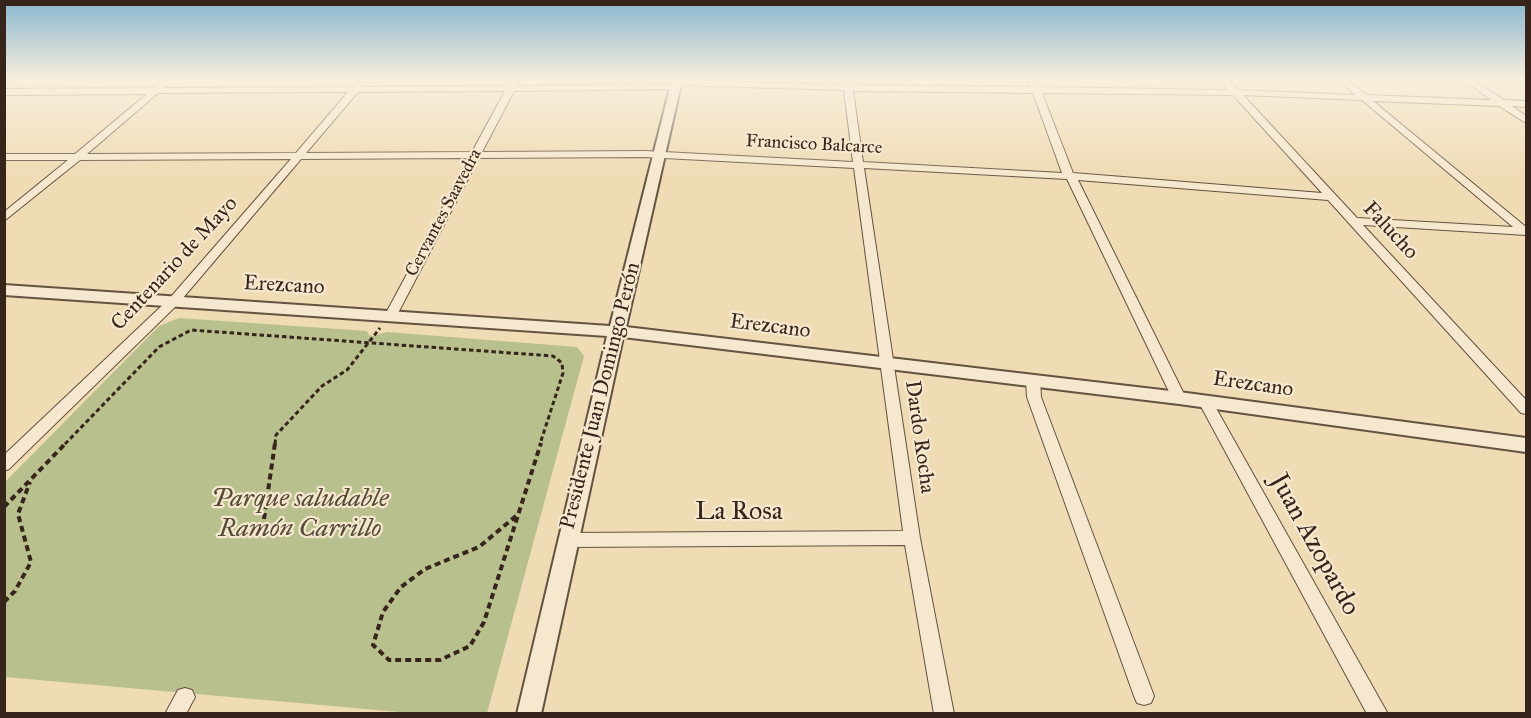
<!DOCTYPE html>
<meta charset="utf-8">
<style>
body{margin:0}
#map{position:relative;width:1531px;height:718px;overflow:hidden;background:#efdbb4;font-family:"IM FELL Great Primer",serif}
canvas{display:block}
.frame{position:absolute;inset:0;border:6px solid #37241b;pointer-events:none}
</style>
<div id="map">
<canvas width="1531" height="718"></canvas>
<div class="frame"></div>
</div>
<script>
const g = document.querySelector('canvas').getContext('2d');
g.lineJoin = 'round';
function fillPath(path, color) {
  g.fillStyle = color;
  g.fill(path, 'evenodd');
}
function toPath(rows) {
  const path = new Path2D();
  for (const r of rows) {
    path.moveTo(r[0], r[1]);
    for (let i = 2; i < r.length; i += 2) path.lineTo(r[i], r[i + 1]);
  }
  return path;
}
function stroke(path, color, width, dash) {
  g.strokeStyle = color;
  g.lineWidth = width;
  g.lineCap = dash ? 'butt' : 'round';
  g.setLineDash(dash || []);
  g.stroke(path);
}
function write(font, color, halo, rows, align = 'center') {
  g.font = font + ' "IM FELL Great Primer",serif';
  g.lineWidth = 4.5;
  g.setLineDash([]);
  g.textBaseline = 'middle';
  g.strokeStyle = halo;
  g.fillStyle = color;
  for (const [text, x, y, turn = 0] of rows) {
    g.save();
    g.translate(x, y);
    g.rotate((+turn || 0) * Math.PI / 180);
    g.textAlign = isNaN(turn) ? turn : align;
    if (halo) g.strokeText(text, 0, 0);
    g.fillText(text, 0, 0);
    g.restore();
  }
}
const green = toPath([
 [179,318,367,331,369,335,373,336,387,332,577,347,584,356,487,713,411,713,5,677,5,482,159,326]
]);
const pathFar1 = toPath([
 [65,444,159,347,191,330,553,356,562,363,563,373,540,444],
 [275,444,276,435,322,386,347,370,380,328]
]);
const path = toPath([
 [4,507,66,443],
 [516,516,479,547,425,569,401,587,383,612,373,645,389,660,440,660,470,646,484,622,541,443],
 [264,519,275,443],
 [4,602,15,591,31,562,18,514,30,482]
]);
const minor = toPath([
 [164,80,173,80,164,88,353,87,359,82,362,83,362,87,508,86,513,80,518,82,516,86,675,84,679,87,678,89,514,91,482,152,645,151,853,162,844,90,676,85,672,82,684,80,843,85,844,80,848,80,852,85,1031,87,1029,80,1037,80,1040,87,1228,90,1220,80,1228,80,1238,90,1355,95,1339,80,1348,80,1366,95,1491,100,1464,80,1473,80,1504,100,1526,101,1526,107,1512,106,1526,116,1526,123,1499,106,1373,101,1526,227,1526,235,1363,225,1526,400,1526,414,1521,413,1328,200,1078,180,1186,398,1184,402,1179,403,1174,402,1172,398,1067,179,864,168,920,538,954,714,934,714,905,545,567,547,561,545,559,540,561,535,567,533,903,531,854,168,645,157,479,158,397,315,391,319,385,315,469,158,301,159,177,305,9,469,4,471,4,455,169,299,291,159,80,160,4,221,4,212,68,160,4,160,4,154,75,154,147,94,4,95,4,89,154,88,164,80],
 [505,91,472,152,306,153,358,92,505,91],
 [853,91,1033,93,1062,173,863,162,853,91],
 [348,92,296,153,87,154,158,93,348,92],
 [1042,93,1233,95,1322,193,1073,173,1042,93],
 [1243,95,1362,100,1513,227,1357,218,1243,95],
 [1033,375,1040,380,1041,397,1154,696,1151,703,1144,705,1137,703,1134,696,1027,397,1026,380,1033,375],
 [1205,396,1210,397,1212,401,1388,714,1367,714,1198,401,1200,397,1205,396],
 [185,688,192,690,195,697,186,714,165,714,178,690,185,688]
]);
const tertiary = toPath([
 [672,80,682,80,626,327,1179,392,1526,438,1526,452,1179,404,623,337,541,714,517,714,607,336,4,295,4,285,610,326,672,80]
]);
const farStreetnames = [
 ["Francisco Balcarce",814,145,3],
 ["Cervantes Saavedra",444,213,-62]
];
const streetNames = [
 ["Falucho",1390,231,47],
 ["Centenario de Mayo",175,264,-47],
 ["Erezcano",284,286,3],
 ["Erezcano",770,327,7],
 ["Erezcano",1253,385,8],
 ["Presidente Juan Domingo Perón",601,396,-76],
 ["Dardo Rocha",919,437,82]
];
const nearParknames = [
 ["Parque saludable",300,500],
 ["Ramón Carrillo",300,530]
];
const nearStreetnames = [
 ["La Rosa",739,513],
 ["Juan Azopardo",1314,545,61]
];
fillPath(green, '#b8c08e');
stroke(minor, '#655241', 2);
stroke(tertiary, '#655241', 4);
stroke(pathFar1, '#37241b', 3, [4.5, 3]);
stroke(path, '#37241b', 4, [6, 4]);
fillPath(minor, '#f5e8ce');
fillPath(tertiary, '#f5e8ce');
const sky = g.createLinearGradient(0, 0, 0, 180);
sky.addColorStop(0, '#89b7d0');
sky.addColorStop(0.44, '#f8efdd');
sky.addColorStop(1, '#f8efdd00');
g.fillStyle = sky;
g.fillRect(0, 0, 1531, 180);
write('18px', '#37241b', '#f5e8ce', farStreetnames);
write('21px', '#37241b', '#f5e8ce', streetNames);
write('italic 26px', '#574b38', '#f5e8ce', nearParknames);
write('26px', '#37241b', '#f5e8ce', nearStreetnames);
</script>
